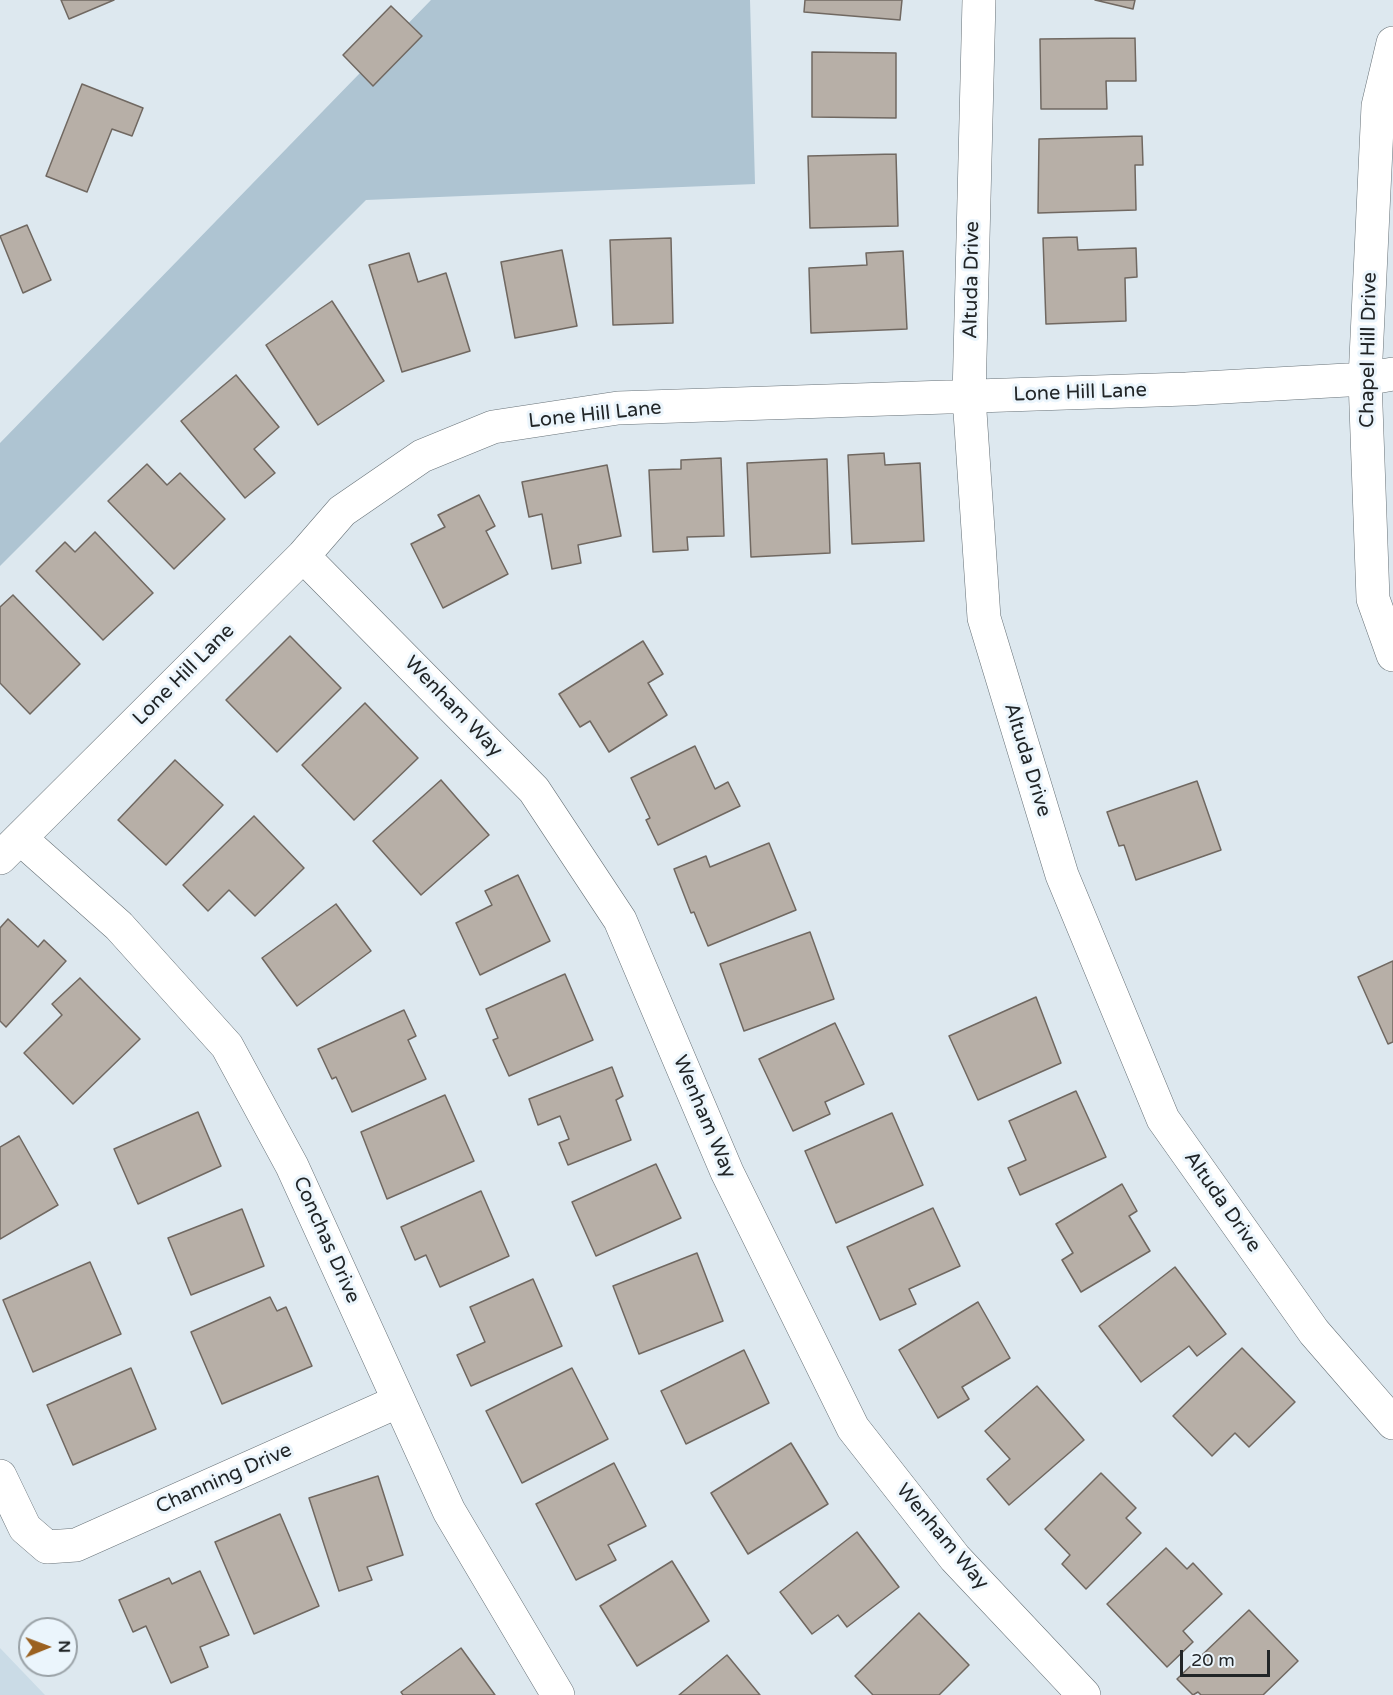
<!DOCTYPE html>
<style>
body{margin:0}
#map{position:relative;width:1393px;height:1695px;overflow:hidden;background:#dde8ef;font-family:"Varela Round",sans-serif}
canvas{display:block}
.north{position:absolute;left:18px;top:1617px;width:60px;height:60px;box-sizing:border-box;background:#ebf5fc;border:2px solid #9aa2a7;border-radius:50%;rotate:89deg;font-size:16px;font-weight:700;line-height:24px;text-align:center;color:#212527}
.north::after{content:'';display:block;margin:auto;width:21px;height:27px;background:#9b6120;clip-path:polygon(50% 0,100% 100%,50% 72%,0 100%)}
.scale{position:absolute;left:1180px;top:1650px;width:90px;height:27px;box-sizing:border-box;border:3px solid #212527;border-top:0;padding-left:8px;font-size:18px;line-height:21px;white-space:nowrap;color:#212527;-webkit-text-stroke:4px #ebf5fc;paint-order:stroke}
</style>
<div id="map">
<canvas width="1393" height="1695"></canvas>
<div class="north">N</div>
<div class="scale">20 m</div>
</div>
<script>
const g = document.querySelector('canvas').getContext('2d');
g.lineJoin = 'round';
function fillPath(path, color) {
  g.fillStyle = color;
  g.fill(path, 'evenodd');
}
function toPath(rows) {
  const path = new Path2D();
  for (const r of rows) {
    path.moveTo(r[0], r[1]);
    for (let i = 2; i < r.length; i += 2) path.lineTo(r[i], r[i + 1]);
  }
  return path;
}
function stroke(path, color, width, dash) {
  g.strokeStyle = color;
  g.lineWidth = width;
  g.lineCap = dash ? 'butt' : 'round';
  g.setLineDash(dash || []);
  g.stroke(path);
}
function write(font, color, halo, rows, align = 'center') {
  g.font = font + ' "Varela Round",sans-serif';
  g.lineWidth = 6;
  g.setLineDash([]);
  g.textBaseline = 'middle';
  g.strokeStyle = halo;
  g.fillStyle = color;
  for (const [text, x, y, turn = 0] of rows) {
    g.save();
    g.translate(x, y);
    g.rotate((+turn || 0) * Math.PI / 180);
    g.textAlign = isNaN(turn) ? turn : align;
    if (halo) g.strokeText(text, 0, 0);
    g.fillText(text, 0, 0);
    g.restore();
  }
}
const built = toPath([
 [0,1648,45,1695,0,1695]
]);
const green = toPath([
 [431,0,750,0,755,184,366,200,0,566,0,443]
]);
const building = toPath([
 [61,0,114,0,69,19,61,0],
 [805,0,902,0,900,20,804,12,805,0],
 [1095,0,1135,0,1133,9,1095,0],
 [391,6,422,36,373,86,343,55,391,6],
 [1135,38,1136,81,1106,81,1107,109,1041,109,1040,39,1135,38],
 [812,52,896,53,896,118,812,117,812,52],
 [82,84,143,108,132,136,112,129,87,192,46,176,82,84],
 [1142,136,1143,165,1135,165,1136,210,1038,213,1039,139,1142,136],
 [896,154,898,226,810,228,808,156,896,154],
 [27,225,51,280,23,293,0,236,27,225],
 [1077,237,1078,250,1136,248,1137,277,1125,278,1126,321,1046,324,1043,238,1077,237],
 [671,238,673,323,613,325,610,240,671,238],
 [562,250,577,326,515,338,501,262,562,250],
 [903,251,907,329,811,333,809,268,867,265,866,253,903,251],
 [409,253,418,282,446,273,470,351,402,372,369,265,409,253],
 [332,301,384,381,318,425,266,345,332,301],
 [236,375,279,427,254,449,275,473,245,498,181,421,236,375],
 [884,453,885,465,920,463,924,541,852,544,848,455,884,453],
 [721,458,724,536,687,537,688,550,653,552,649,470,681,469,681,460,721,458],
 [827,459,830,553,751,557,747,463,827,459],
 [147,464,167,485,180,473,225,519,174,569,108,501,147,464],
 [607,465,621,536,578,545,581,563,552,569,542,514,529,517,522,482,607,465],
 [479,495,495,526,486,531,508,574,443,608,411,544,445,527,438,515,479,495],
 [95,532,153,593,103,640,36,571,65,542,75,552,95,532],
 [13,595,80,664,30,714,0,683,0,607,13,595],
 [290,636,341,688,277,752,226,700,290,636],
 [643,641,663,674,648,683,667,715,609,752,590,721,580,727,559,694,643,641],
 [365,703,418,758,354,820,302,765,365,703],
 [695,746,715,789,728,782,740,806,658,845,646,820,650,818,631,778,695,746],
 [175,760,223,805,166,865,118,820,175,760],
 [441,780,489,835,421,895,373,841,441,780],
 [1197,781,1221,850,1136,880,1124,845,1119,846,1107,812,1197,781],
 [254,816,304,868,255,916,229,890,208,911,183,885,254,816],
 [769,843,796,910,708,946,694,912,691,913,674,869,706,856,710,867,769,843],
 [518,875,550,941,480,975,456,923,492,905,485,891,518,875],
 [336,904,371,951,297,1006,262,958,336,904],
 [8,919,38,947,44,940,66,961,6,1027,0,1021,0,928,8,919],
 [810,932,834,999,744,1031,720,964,810,932],
 [1393,961,1393,1042,1388,1044,1358,977,1393,961],
 [565,974,593,1040,509,1076,493,1040,498,1038,486,1009,565,974],
 [80,978,140,1039,73,1104,24,1053,62,1015,52,1004,80,978],
 [1036,997,1061,1063,978,1100,949,1036,1036,997],
 [404,1010,416,1036,408,1040,426,1079,352,1112,336,1077,332,1079,318,1049,404,1010],
 [835,1023,864,1084,825,1102,830,1114,793,1131,759,1059,835,1023],
 [612,1067,623,1096,616,1100,631,1140,568,1165,559,1143,569,1139,560,1116,538,1125,529,1099,612,1067],
 [1076,1091,1106,1157,1020,1195,1008,1168,1026,1160,1009,1121,1076,1091],
 [445,1095,474,1161,387,1199,361,1132,445,1095],
 [198,1112,221,1166,138,1204,114,1149,198,1112],
 [892,1113,923,1185,836,1223,805,1151,892,1113],
 [19,1136,58,1205,0,1239,0,1147,19,1136],
 [656,1164,681,1218,596,1256,572,1202,656,1164],
 [1122,1184,1137,1211,1129,1216,1150,1251,1081,1292,1062,1260,1073,1253,1056,1224,1122,1184],
 [481,1191,509,1256,440,1287,426,1255,415,1260,401,1227,481,1191],
 [933,1208,960,1266,909,1289,916,1304,880,1320,847,1247,933,1208],
 [242,1209,264,1266,191,1295,168,1238,242,1209],
 [697,1253,723,1321,639,1354,613,1286,697,1253],
 [90,1262,121,1334,33,1372,3,1300,90,1262],
 [1175,1267,1226,1334,1197,1356,1189,1346,1141,1382,1099,1326,1175,1267],
 [533,1279,562,1346,471,1386,457,1355,485,1342,470,1307,533,1279],
 [270,1297,277,1311,286,1307,312,1366,222,1404,191,1332,270,1297],
 [978,1302,1010,1358,962,1387,969,1399,938,1418,899,1350,978,1302],
 [1242,1348,1295,1402,1249,1447,1235,1433,1212,1456,1173,1416,1242,1348],
 [744,1350,769,1403,686,1444,661,1391,744,1350],
 [131,1368,156,1429,73,1465,47,1405,131,1368],
 [572,1368,608,1439,522,1483,486,1411,572,1368],
 [1037,1386,1084,1440,1009,1505,987,1479,1010,1459,985,1431,1037,1386],
 [791,1443,828,1504,748,1554,711,1493,791,1443],
 [614,1463,646,1526,608,1545,616,1560,576,1580,536,1504,614,1463],
 [1101,1473,1136,1508,1126,1518,1141,1533,1086,1589,1062,1564,1070,1555,1045,1529,1101,1473],
 [378,1476,403,1555,367,1567,372,1580,339,1591,309,1498,378,1476],
 [280,1514,319,1606,254,1634,215,1542,280,1514],
 [857,1532,899,1587,847,1627,838,1615,812,1634,780,1592,857,1532],
 [1166,1548,1187,1569,1193,1563,1222,1594,1183,1631,1193,1642,1167,1667,1107,1604,1166,1548],
 [672,1561,709,1621,637,1666,600,1606,672,1561],
 [200,1571,229,1635,200,1647,208,1667,171,1683,146,1626,133,1632,119,1600,169,1578,172,1584,200,1571],
 [1249,1610,1298,1661,1263,1695,1201,1695,1198,1692,1193,1695,1177,1679,1249,1610],
 [919,1613,969,1665,939,1695,873,1695,855,1676,919,1613],
 [461,1648,495,1695,403,1695,401,1692,461,1648],
 [727,1655,760,1695,679,1695,727,1655]
]);
const minor = toPath([
 [979,0,969,397,984,618,1062,875,1163,1119,1314,1332,1393,1423],
 [1393,43,1378,106,1365,379,1373,599,1393,655],
 [303,556,534,790,620,920,727,1172,853,1428,955,1558,1084,1695],
 [20,838,119,926,227,1046,292,1166,449,1511,558,1695],
 [0,858,303,556,342,511,422,456,493,427,618,408,1186,389,1365,379,1393,374],
 [0,1476,25,1528,47,1547,76,1545,399,1401]
]);
const streetNames = [
 ["Altuda Drive",972,280,-89],
 ["Chapel Hill Drive",1369,350,-89],
 ["Lone Hill Lane",1080,393,-2],
 ["Lone Hill Lane",595,415,-6],
 ["Lone Hill Lane",184,675,-45],
 ["Wenham Way",453,707,46],
 ["Altuda Drive",1027,760,73],
 ["Wenham Way",704,1117,67],
 ["Altuda Drive",1222,1202,55],
 ["Conchas Drive",326,1240,66],
 ["Channing Drive",224,1479,-24],
 ["Wenham Way",942,1537,50]
];
fillPath(built, '#cadbe6');
fillPath(green, '#aec4d2');
fillPath(building, '#b7afa7');
stroke(building, '#706861', 1.5);
stroke(minor, '#687278', 34);
stroke(minor, '#fff', 33);
write('20px', '#212527', '#ebf5fc', streetNames);
</script>
